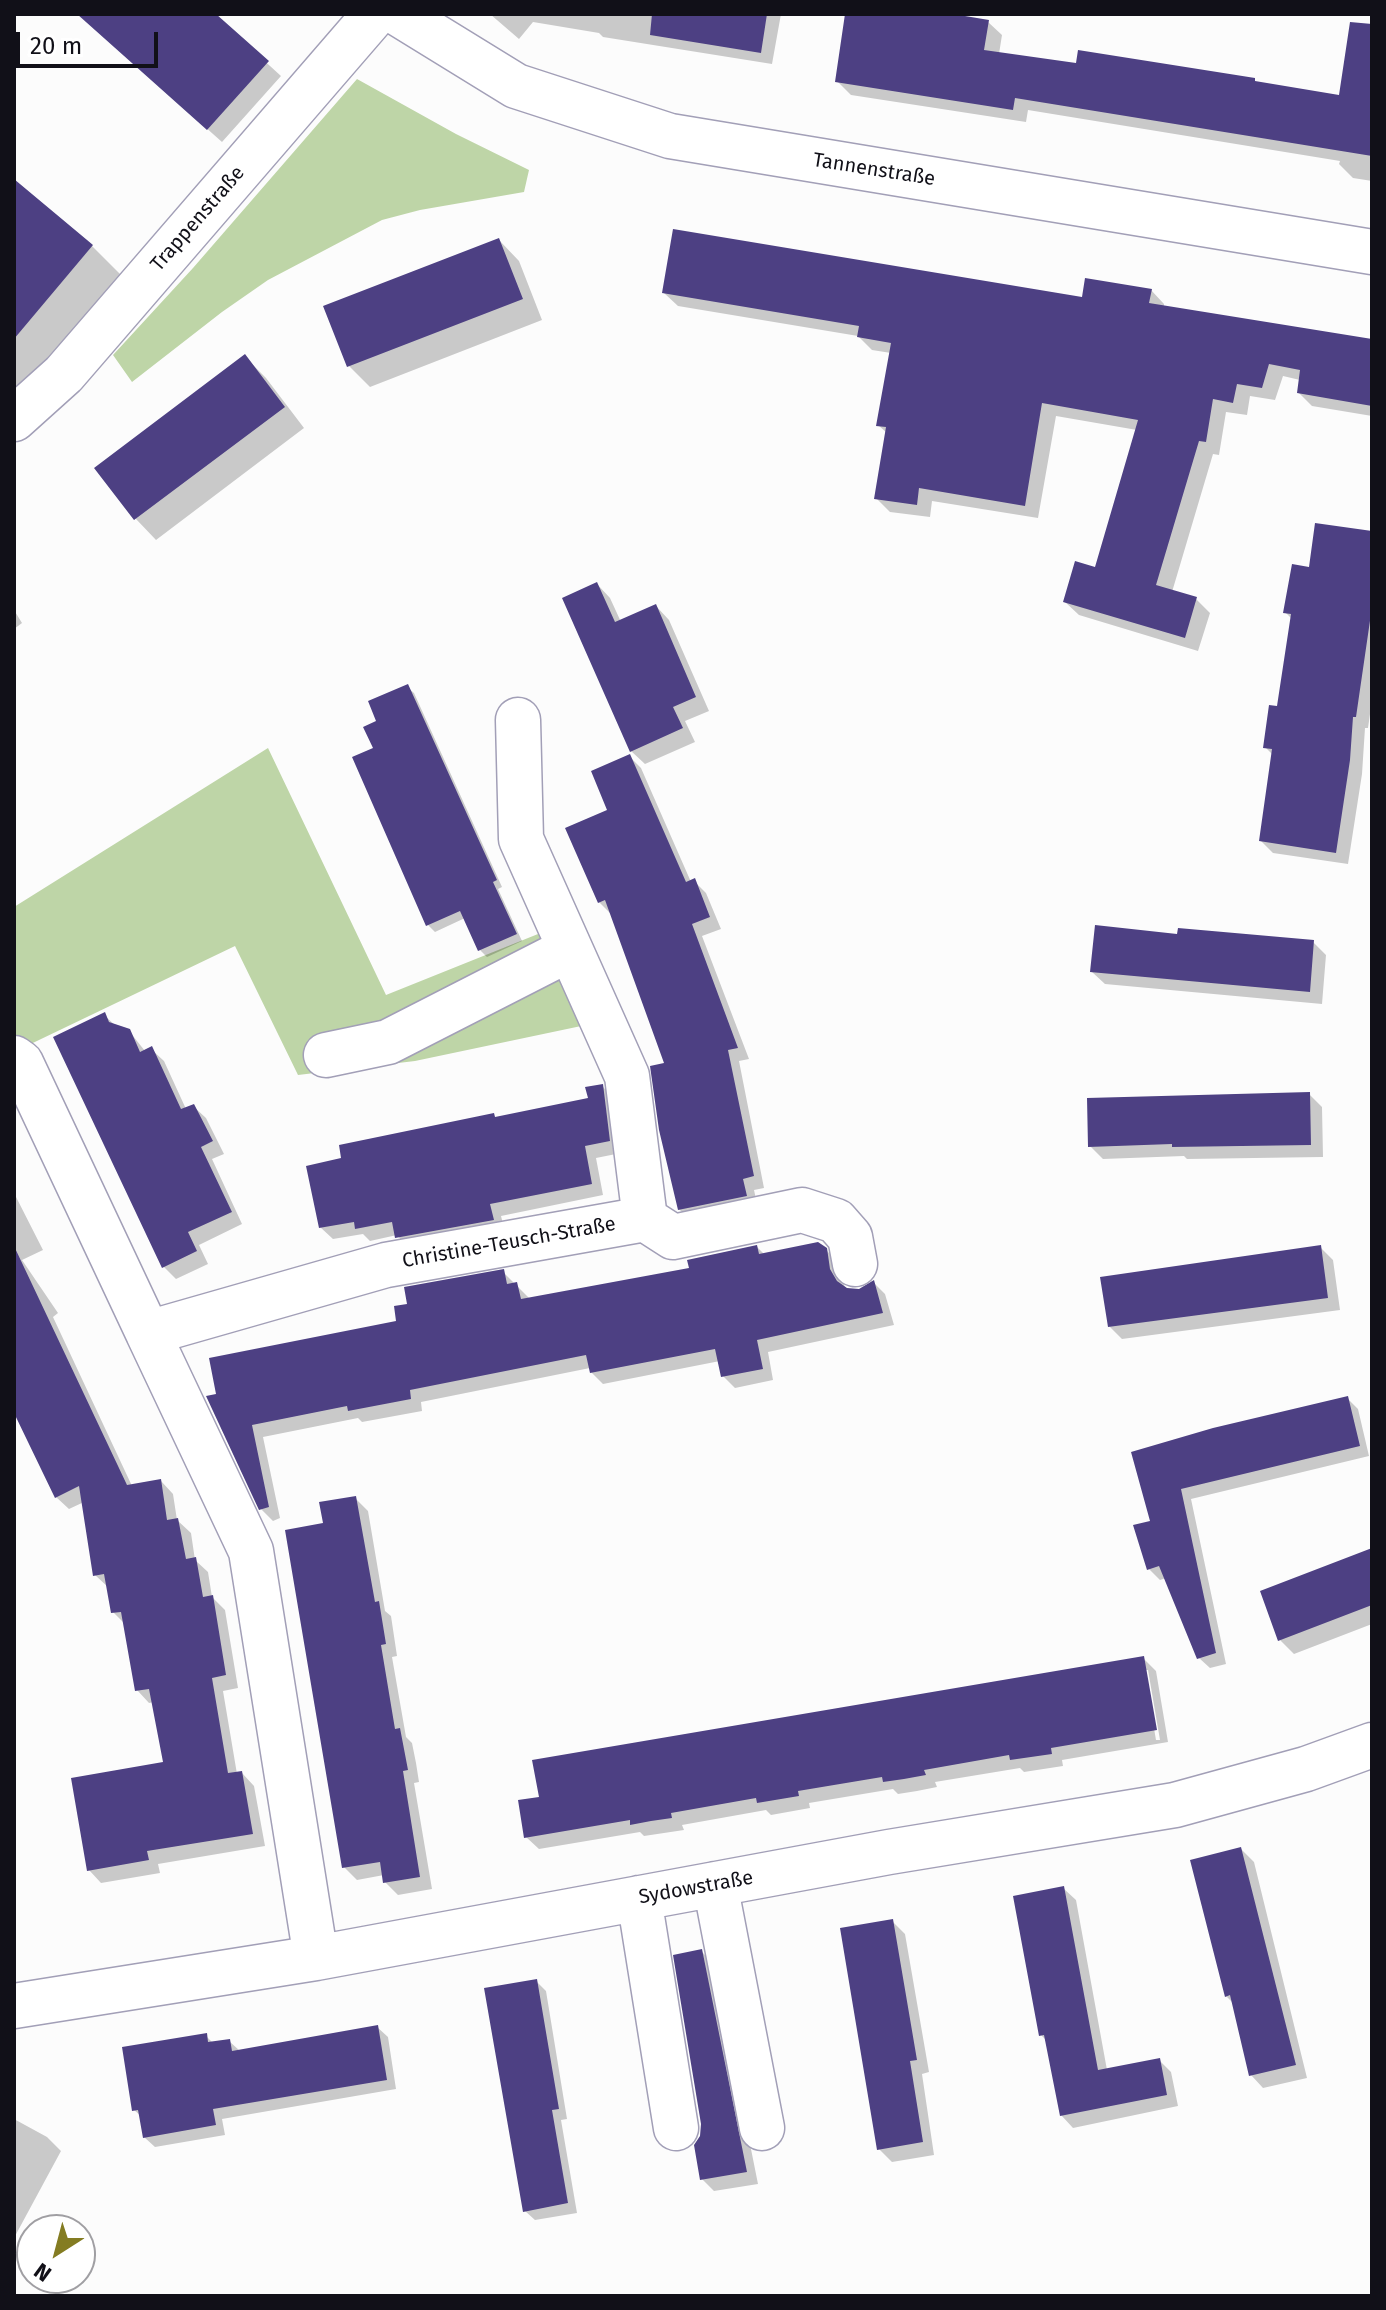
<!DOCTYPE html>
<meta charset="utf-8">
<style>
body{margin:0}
#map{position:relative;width:1386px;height:2310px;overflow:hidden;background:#fcfcfc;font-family:"Fira Sans",sans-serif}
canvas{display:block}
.frame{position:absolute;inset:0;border:16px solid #111018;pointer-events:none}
.north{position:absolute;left:16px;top:2214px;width:80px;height:80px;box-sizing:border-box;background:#fff;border:2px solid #a09fa3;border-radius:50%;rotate:216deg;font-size:22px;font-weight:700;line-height:32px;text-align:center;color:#111018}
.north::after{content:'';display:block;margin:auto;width:28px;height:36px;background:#847c22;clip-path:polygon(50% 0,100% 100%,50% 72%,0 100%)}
.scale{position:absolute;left:16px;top:32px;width:142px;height:36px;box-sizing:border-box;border:4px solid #111018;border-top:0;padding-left:10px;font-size:24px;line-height:28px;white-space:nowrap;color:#111018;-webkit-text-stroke:6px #fff;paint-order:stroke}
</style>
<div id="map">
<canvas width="1386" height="2310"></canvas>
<div class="frame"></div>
<div class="north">N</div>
<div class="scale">20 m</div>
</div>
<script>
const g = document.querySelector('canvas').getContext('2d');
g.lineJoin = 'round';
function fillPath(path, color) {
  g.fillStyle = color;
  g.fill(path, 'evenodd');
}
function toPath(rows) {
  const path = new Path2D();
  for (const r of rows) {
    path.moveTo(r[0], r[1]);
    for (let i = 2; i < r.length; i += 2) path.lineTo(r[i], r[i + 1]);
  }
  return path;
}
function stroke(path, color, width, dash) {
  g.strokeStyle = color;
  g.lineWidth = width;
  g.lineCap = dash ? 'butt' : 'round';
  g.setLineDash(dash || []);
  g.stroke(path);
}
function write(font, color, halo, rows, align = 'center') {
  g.font = font + ' "Fira Sans",sans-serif';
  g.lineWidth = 8;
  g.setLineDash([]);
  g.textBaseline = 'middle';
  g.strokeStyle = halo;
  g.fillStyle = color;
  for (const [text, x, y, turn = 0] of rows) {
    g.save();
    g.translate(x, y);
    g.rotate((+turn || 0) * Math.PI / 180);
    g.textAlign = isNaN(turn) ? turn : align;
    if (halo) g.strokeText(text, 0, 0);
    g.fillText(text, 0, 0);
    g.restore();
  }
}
const green = toPath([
 [357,79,456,134,529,170,524,192,420,210,382,220,268,280,222,312,132,382,113,355,193,268],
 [268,748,386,995,543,932,586,1025,415,1061,298,1075,235,946,14,1052,14,907]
]);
const shadow = toPath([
 [84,14,213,14,281,76,222,142,96,30],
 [490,14,781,14,772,64,603,37,599,33,533,22,519,39],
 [847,14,941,14,988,22,1002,35,999,54,1078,65,1254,80,1257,83,1340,97,1372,86,1372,181,1353,178,1339,164,1340,161,1028,110,1026,122,851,95,837,81],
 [14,206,92,246,127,281,14,403],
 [499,240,519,261,542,320,370,387,349,366],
 [1151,290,1164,304,1164,308,1372,341,1372,416,1312,406,1299,393,1300,380,1283,376,1275,400,1250,396,1247,415,1226,412,1219,455,1213,454,1172,592,1196,599,1210,613,1198,651,1079,615,1065,602,1097,570,1137,430,1056,416,1038,518,932,501,930,517,890,512,876,498,887,433,878,425,891,353,872,350,858,336,678,306,664,293,1084,299],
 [245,357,266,378,304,428,156,540,136,519,97,468],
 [1372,533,1372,700,1368,728,1365,728,1362,774,1348,864,1273,853,1261,841,1273,755,1265,747,1279,708,1292,619,1285,612,1311,569],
 [597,584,610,598,621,622,656,606,669,620,709,711,685,721,695,742,645,764,631,751],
 [14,610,22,623,14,629],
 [407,687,414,693,482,843,502,887,498,889,522,941,487,957,480,950,465,918,435,932,428,925,376,749,379,722],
 [629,756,641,768,691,882,694,881,706,893,721,929,702,936,749,1059,739,1061,764,1188,754,1190,758,1208,690,1220,678,1208,666,1064,612,915,599,902,609,811],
 [1179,936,1313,942,1326,955,1322,1004,1105,984,1092,972],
 [104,1015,117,1027,129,1031,145,1051,151,1049,164,1061,186,1109,193,1106,206,1118,224,1154,212,1159,242,1224,199,1245,208,1264,176,1279,163,1266],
 [602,1086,614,1098,621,1153,596,1158,603,1195,501,1216,505,1232,409,1249,397,1235,370,1241,363,1234,333,1239,320,1227,494,1116,497,1119,590,1100],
 [1309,1094,1322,1107,1323,1157,1187,1159,1184,1156,1103,1159,1090,1146],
 [14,1193,43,1250,22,1260,58,1313,53,1317,132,1486,161,1481,173,1494,177,1520,191,1533,195,1560,208,1572,212,1597,225,1610,238,1688,223,1691,237,1774,242,1773,254,1786,265,1846,158,1864,160,1873,101,1883,89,1870,165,1764,154,1702,149,1703,137,1690,125,1624,113,1612,109,1588,95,1575,84,1502,69,1509,56,1497,14,1408],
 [821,1245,838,1262,845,1288,859,1291,873,1282,885,1294,894,1325,768,1352,773,1380,735,1388,723,1376,720,1361,603,1384,591,1372,590,1368,421,1402,422,1411,362,1422,358,1418,263,1437,280,1518,273,1521,261,1509,208,1398,399,1323,409,1305,503,1272,530,1299,691,1269,757,1247,765,1255],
 [1320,1247,1333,1260,1340,1310,1122,1339,1109,1326],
 [1347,1398,1358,1409,1369,1456,1191,1499,1226,1664,1210,1668,1199,1658,1166,1578,1160,1580,1149,1569,1152,1523,1134,1453],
 [355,1498,368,1511,385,1611,391,1616,397,1656,392,1657,406,1737,412,1743,416,1763,419,1782,414,1783,432,1889,398,1895,385,1882,384,1875,357,1880,344,1867,325,1525],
 [1372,1550,1372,1624,1294,1654,1280,1640],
 [1143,1658,1156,1671,1168,1742,1062,1760,1063,1766,1024,1772,1020,1768,935,1782,937,1787,917,1791,898,1794,893,1789,809,1803,810,1808,771,1815,766,1810,682,1825,684,1830,644,1836,640,1832,539,1849,526,1837],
 [1144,1670,1148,1670,1160,1740,1156,1740],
 [1241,1849,1254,1862,1307,2078,1263,2088,1251,2075,1234,2004,1226,1996],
 [1063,1888,1076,1900,1107,2070,1159,2060,1171,2072,1178,2106,1073,2128,1061,2115,1047,2041,1041,2035],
 [892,1921,905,1934,929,2072,922,2074,934,2155,892,2162,879,2149],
 [701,1951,714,1964,758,2184,714,2191,702,2179],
 [536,1981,546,1991,567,2119,561,2120,577,2213,535,2220,525,2211],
 [377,2027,388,2037,396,2089,222,2119,225,2135,155,2147,144,2137,141,2116,134,2110,206,2036,213,2043,229,2041,240,2051],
 [14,2119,47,2137,61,2151,14,2238]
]);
const building = toPath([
 [77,14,216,14,269,61,207,130],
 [652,14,767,14,761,53,650,35],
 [845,14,953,14,989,20,984,50,1076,63,1078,50,1255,78,1255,81,1339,95,1350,22,1372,24,1372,156,1015,98,1013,110,835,82],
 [14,179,93,245,14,339],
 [673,229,1082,297,1085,278,1152,289,1149,303,1372,339,1372,406,1297,393,1300,370,1269,364,1262,388,1237,384,1233,403,1213,399,1206,442,1199,441,1156,585,1197,597,1185,638,1063,602,1075,561,1095,567,1138,420,1042,403,1025,506,919,488,917,505,874,499,886,427,876,426,891,343,857,337,859,326,662,293],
 [499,238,523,299,347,367,323,306],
 [245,354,285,407,134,520,94,468],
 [1315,523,1372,531,1372,607,1356,717,1353,717,1350,760,1336,853,1259,841,1272,749,1263,748,1269,705,1277,706,1291,614,1283,613,1292,564,1309,567],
 [597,582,615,622,656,604,696,697,673,707,683,728,630,752,562,598],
 [408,684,476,834,497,880,493,882,517,934,478,951,460,911,426,926,352,757,373,748,363,727,376,721,368,701],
 [630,754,686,882,695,878,710,917,692,924,738,1048,728,1050,754,1176,743,1179,747,1196,678,1210,659,1130,650,1066,664,1063,605,900,598,903,565,828,607,810,591,771],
 [1095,925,1177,934,1178,928,1314,940,1310,992,1090,972],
 [105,1012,109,1022,130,1029,140,1052,152,1046,181,1109,194,1104,213,1141,201,1147,232,1212,188,1232,197,1251,162,1268,53,1037],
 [603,1084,610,1141,585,1146,592,1184,490,1204,494,1220,395,1238,392,1222,355,1229,354,1222,319,1228,306,1166,341,1158,339,1145,494,1113,495,1117,588,1098,585,1087],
 [1310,1092,1311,1145,1172,1147,1172,1144,1088,1147,1087,1098],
 [818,1242,827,1248,830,1269,837,1281,847,1288,859,1289,874,1280,883,1313,757,1340,763,1369,721,1377,715,1349,590,1373,586,1355,410,1390,411,1399,348,1411,347,1406,252,1425,269,1507,259,1510,206,1396,216,1394,209,1358,396,1321,394,1306,407,1304,404,1287,504,1269,507,1284,517,1282,521,1299,689,1268,687,1260,757,1245,759,1254],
 [1321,1245,1328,1298,1108,1327,1100,1277],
 [14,1246,127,1485,161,1479,167,1520,178,1518,186,1559,196,1557,203,1597,213,1595,226,1675,212,1678,228,1773,242,1771,253,1834,147,1851,149,1860,87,1871,71,1778,163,1762,149,1689,135,1691,121,1612,111,1613,104,1574,93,1576,79,1486,55,1498,14,1413],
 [1348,1396,1360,1446,1181,1489,1216,1653,1197,1659,1159,1566,1147,1570,1133,1525,1150,1521,1131,1452,1213,1428],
 [356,1496,375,1602,379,1601,386,1644,381,1645,395,1729,400,1728,408,1770,403,1771,420,1877,383,1883,380,1862,342,1868,285,1530,323,1523,319,1502],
 [1372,1548,1372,1605,1278,1641,1260,1591],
 [1144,1656,1157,1730,1051,1748,1052,1754,1010,1760,1009,1755,924,1770,926,1775,904,1779,883,1782,882,1777,798,1791,799,1796,757,1803,756,1798,671,1813,672,1818,651,1821,630,1825,630,1820,524,1838,518,1800,539,1797,532,1760],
 [1241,1847,1296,2065,1249,2076,1230,1995,1225,1997,1190,1860],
 [1064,1886,1098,2070,1160,2058,1167,2095,1060,2116,1044,2035,1039,2036,1013,1896],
 [893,1919,917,2060,910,2061,923,2142,877,2150,840,1928],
 [702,1949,747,2172,700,2180,694,2145,700,2136,701,2124,673,1955],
 [537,1979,559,2109,552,2110,568,2203,523,2212,484,1988],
 [378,2025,387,2080,213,2109,216,2125,143,2138,138,2110,132,2111,122,2047,207,2033,208,2042,230,2039,232,2051]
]);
const minor = toPath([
 [399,14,516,86,670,136,1372,252],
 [14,419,64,374,375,14],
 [326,1055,388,1042,570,949],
 [14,1058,21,1063,148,1333],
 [645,1219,673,1237,802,1210,836,1221,850,1237,855,1264],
 [715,1884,762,2128],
 [639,1898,676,2128],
 [316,1958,251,1551,148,1333,386,1265,645,1219,627,1076,521,839,518,720],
 [14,2006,316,1958,889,1852,1175,1805,1306,1769,1372,1745]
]);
const streetNames = [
 ["Tannenstraße",874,170,9],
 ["Trappenstraße",198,219,-49],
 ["Christine-Teusch-Straße",509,1243,-10],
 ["Sydowstraße",696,1888,-10]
];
fillPath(green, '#bed5a7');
fillPath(shadow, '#0003');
fillPath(building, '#4d4083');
stroke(minor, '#a29fb7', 47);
stroke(minor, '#fff', 44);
write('20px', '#111018', '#fff', streetNames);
</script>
